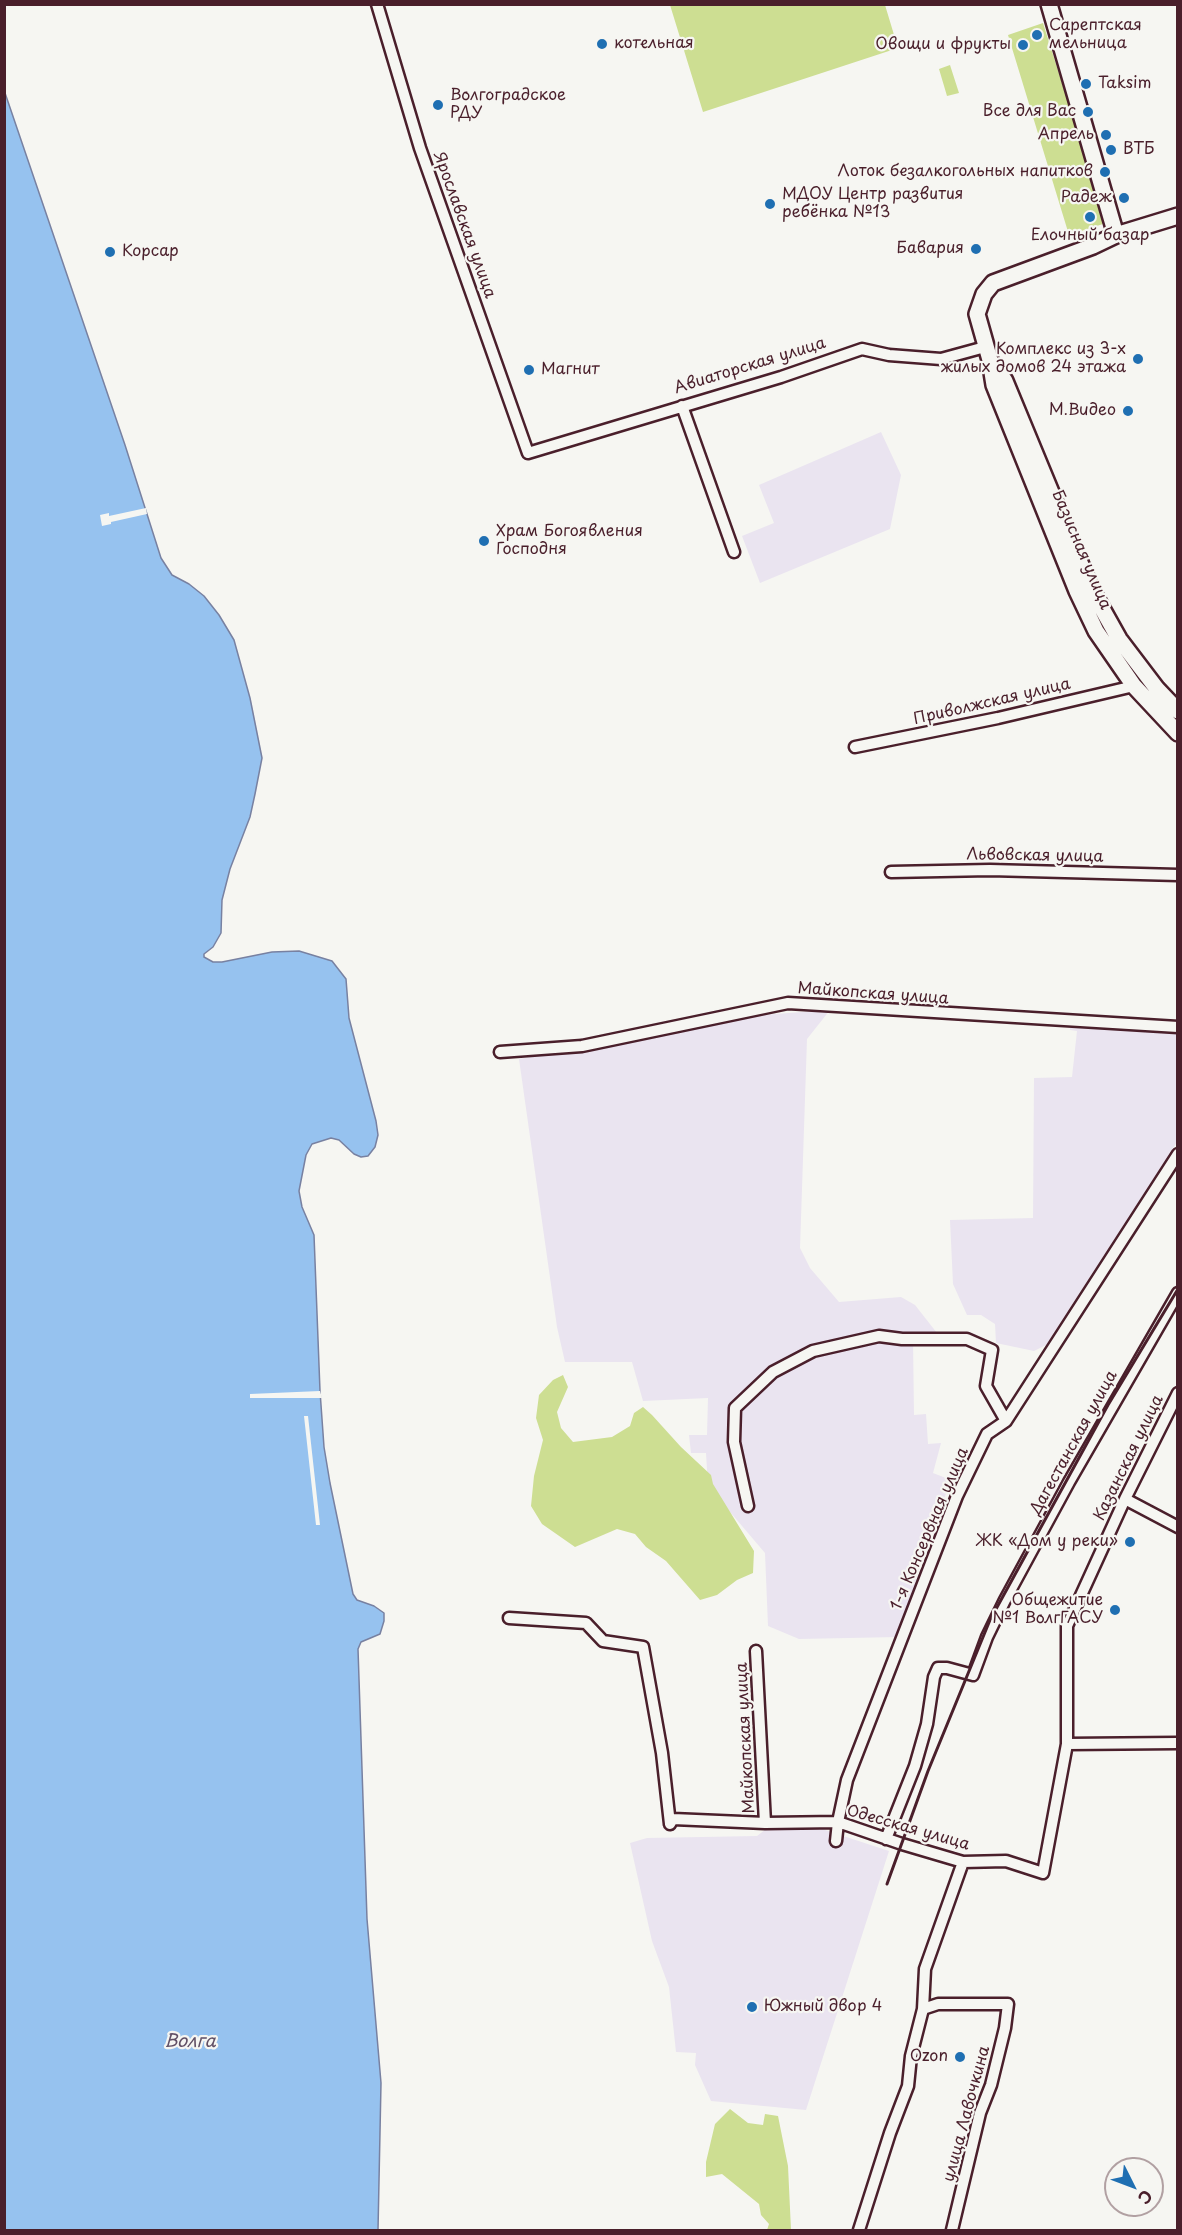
<!DOCTYPE html>
<meta charset="utf-8">
<style>
body{margin:0}
#map{position:relative;width:1182px;height:2235px;overflow:hidden;background:#f6f6f2;font-family:"Playpen Sans",sans-serif}
canvas{display:block}
.frame{position:absolute;inset:0;border:6px solid #4a1f2b;pointer-events:none}
.north{position:absolute;left:1104px;top:2157px;width:60px;height:60px;box-sizing:border-box;background:#f6f6f2;border:2px solid #b1a0a2;border-radius:50%;rotate:132deg;font-size:16px;font-weight:700;line-height:24px;text-align:center;color:#4a1f2b}
.north::after{content:'';display:block;margin:auto;width:21px;height:27px;background:#1f6fb2;clip-path:polygon(50% 0,100% 100%,50% 72%,0 100%)}
</style>
<div id="map">
<canvas width="1182" height="2235"></canvas>
<div class="frame"></div>
<div class="north">С</div>
</div>
<script>
const g = document.querySelector('canvas').getContext('2d');
g.lineJoin = 'round';
function fillPath(path, color) {
  g.fillStyle = color;
  g.fill(path, 'evenodd');
}
function toPath(rows) {
  const path = new Path2D();
  for (const r of rows) {
    path.moveTo(r[0], r[1]);
    for (let i = 2; i < r.length; i += 2) path.lineTo(r[i], r[i + 1]);
  }
  return path;
}
function stroke(path, color, width, dash) {
  g.strokeStyle = color;
  g.lineWidth = width;
  g.lineCap = dash ? 'butt' : 'round';
  g.setLineDash(dash || []);
  g.stroke(path);
}
function write(font, color, halo, rows, align = 'center') {
  g.font = font + ' "Playpen Sans",sans-serif';
  g.lineWidth = 4.5;
  g.setLineDash([]);
  g.textBaseline = 'middle';
  g.strokeStyle = halo;
  g.fillStyle = color;
  for (const [text, x, y, turn = 0] of rows) {
    g.save();
    g.translate(x, y);
    g.rotate((+turn || 0) * Math.PI / 180);
    g.textAlign = isNaN(turn) ? turn : align;
    if (halo) g.strokeText(text, 0, 0);
    g.fillText(text, 0, 0);
    g.restore();
  }
}
const built = toPath([
 [881,432,901,475,890,529,760,583,742,536,774,523,759,485],
 [830,1010,807,1039,800,1248,810,1268,839,1302,901,1297,915,1305,937,1333,966,1332,975,1334,982,1340,971,1338,913,1340,914,1415,926,1414,928,1444,941,1443,933,1473,951,1480,922,1559,906,1617,898,1637,799,1639,768,1626,765,1553,708,1486,706,1453,691,1453,689,1435,707,1435,708,1398,643,1401,632,1362,565,1362,557,1327,519,1059,748,1016],
 [1070,1025,1177,1032,1177,1142,1046,1345,1034,1351,996,1343,995,1324,981,1315,967,1315,953,1284,950,1220,1033,1218,1034,1078,1072,1077,1077,1031,1070,1030],
 [766,1829,822,1829,889,1851,806,2110,711,2101,695,2065,696,2053,676,2052,669,1987,652,1941,630,1843,647,1838,757,1836]
]);
const green = toPath([
 [670,5,885,5,898,48,703,112],
 [1043,23,1106,223,1069,235,1008,35],
 [950,65,959,93,947,96,939,69],
 [563,1375,568,1387,557,1412,561,1428,573,1442,612,1437,630,1426,634,1413,643,1407,652,1415,681,1447,711,1475,713,1484,754,1551,753,1573,737,1580,717,1595,700,1600,666,1561,646,1547,635,1534,617,1529,575,1547,542,1524,531,1506,534,1476,543,1440,536,1418,539,1395,553,1380],
 [730,2109,748,2123,763,2125,765,2114,778,2116,788,2166,791,2230,767,2230,769,2224,761,2215,759,2204,722,2174,706,2177,706,2162,715,2124]
]);
const water = toPath([
 [4,90,125,445,161,558,172,575,189,584,204,596,219,615,234,640,250,698,262,758,255,794,250,817,230,869,222,900,221,933,213,947,204,954,204,957,213,962,222,962,272,952,299,951,332,961,346,979,349,1018,376,1121,378,1135,375,1147,368,1156,361,1157,354,1154,339,1140,331,1138,312,1144,306,1155,299,1191,302,1207,314,1235,320,1391,324,1447,330,1483,353,1594,357,1600,374,1606,384,1613,384,1621,380,1634,361,1642,358,1649,367,1919,381,2083,378,2230,5,2230,4,90]
]);
const pier = toPath([
 [146,508,147,514,111,522,111,524,102,526,100,515,109,513,109,516],
 [320,1391,322,1398,250,1398,250,1394],
 [304,1416,308,1416,320,1525,316,1525]
]);
const street = toPath([
 [377,4,420,148,528,453,781,377,862,349,889,355,941,359,985,347],
 [682,406,734,552],
 [855,747,998,718,1134,686],
 [891,872,990,870,1178,875],
 [500,1052,582,1046,788,1003,1178,1027],
 [1125,1499,1178,1527],
 [748,1506,734,1442,735,1408,773,1372,813,1351,879,1336,902,1339,967,1339,992,1350,986,1386,1006,1421],
 [509,1618,586,1623,603,1641,643,1647,662,1753,670,1824],
 [756,1651,765,1823],
 [1067,1744,1178,1743],
 [670,1824,673,1819,765,1823,838,1822,902,1844,963,1862,1006,1861,1043,1873,1067,1744,1067,1626,1125,1499,1178,1393],
 [886,1839,915,1766,927,1724,934,1677,938,1668,947,1668,973,1675,987,1637,1005,1600,1069,1482,1178,1293],
 [836,1841,838,1822,847,1780,957,1496,987,1434,1006,1421,1178,1154],
 [923,2009,938,2004,1008,2004,1005,2028,991,2085,980,2113,952,2230],
 [859,2230,890,2133,908,2086,911,2056,923,2009,925,1969,963,1862]
]);
const secondary = toPath([
 [1049,4,1116,235],
 [1178,216,1116,235,1093,246,993,283,984,294,977,314,990,360,994,385,1077,591,1096,631,1134,686,1178,733],
 [994,365,1005,381,1091,589,1119,639,1157,689,1178,711]
]);
const rail = toPath([
 [887,1884,928,1771,990,1620,1108,1405,1178,1289]
]);
const markers = [
 [1037,35,6,"#1f6fb2"],
 [602,44,6,"#1f6fb2"],
 [1023,45,6,"#1f6fb2"],
 [1086,84,6,"#1f6fb2"],
 [438,105,6,"#1f6fb2"],
 [1088,112,6,"#1f6fb2"],
 [1106,135,6,"#1f6fb2"],
 [1111,150,6,"#1f6fb2"],
 [1105,172,6,"#1f6fb2"],
 [1124,198,6,"#1f6fb2"],
 [770,204,6,"#1f6fb2"],
 [1090,217,6,"#1f6fb2"],
 [976,249,6,"#1f6fb2"],
 [110,252,6,"#1f6fb2"],
 [1138,359,6,"#1f6fb2"],
 [529,370,6,"#1f6fb2"],
 [1128,411,6,"#1f6fb2"],
 [484,541,6,"#1f6fb2"],
 [1130,1542,6,"#1f6fb2"],
 [1115,1610,6,"#1f6fb2"],
 [752,2007,6,"#1f6fb2"],
 [960,2057,6,"#1f6fb2"]
];
const poiNames = [
 ["Сарептская",1049,26,"left"],
 ["мельница",1049,44,"left"],
 ["котельная",614,44,"left"],
 ["Овощи и фрукты",1011,45],
 ["Taksim",1098,84,"left"],
 ["Волгоградское",450,96,"left"],
 ["РДУ",450,114,"left"],
 ["Все для Вас",1076,112],
 ["Апрель",1094,135],
 ["ВТБ",1123,150,"left"],
 ["Лоток безалкогольных напитков",1093,172],
 ["МДОУ Центр развития",782,195,"left"],
 ["ребёнка №13",782,213,"left"],
 ["Радеж",1112,198],
 ["Елочный базар",1090,236,"center"],
 ["Бавария",964,249],
 ["Корсар",122,252,"left"],
 ["Комплекс из 3-х",1126,350],
 ["жилых домов 24 этажа",1126,368],
 ["Магнит",541,370,"left"],
 ["M.Видео",1116,411],
 ["Храм Богоявления",496,532,"left"],
 ["Господня",496,550,"left"],
 ["ЖК «Дом у реки»",1118,1542],
 ["Общежитие",1103,1601],
 ["№1 ВолгГАСУ",1103,1619],
 ["Южный двор 4",764,2007,"left"],
 ["Ozon",948,2057]
];
const streetNames = [
 ["Ярославская улица",464,225,70],
 ["Авиаторская улица",750,366,-17],
 ["Базисная улица",1081,550,67],
 ["Приволжская улица",992,702,-13],
 ["Львовская улица",1035,856,1],
 ["Майкопская улица",873,994,4],
 ["Дагестанская улица",1074,1443,-61],
 ["Казанская улица",1129,1458,-64],
 ["1-я Консервная улица",930,1529,-67],
 ["Майкопская улица",746,1738,-93],
 ["Одесская улица",908,1828,16],
 ["улица Лавочкина",967,2114,-75]
];
const waterNames = [
 ["Волга",190,2042]
];
fillPath(built, '#eae4f0');
fillPath(green, '#cdde92');
fillPath(water, '#96c2ef');
stroke(water, '#7881a1', 1.5);
fillPath(pier, '#f6f6f2');
stroke(street, '#4a1f2b', 15);
stroke(secondary, '#4a1f2b', 20);
stroke(street, '#f6f6f2', 10);
stroke(secondary, '#f6f6f2', 15);
stroke(rail, '#4a1f2b', 3);
for (const [x, y, r, color] of markers) {
  const dot = new Path2D();
  dot.arc(x, y, r, 0, 2 * Math.PI);
  g.fillStyle = color;
  g.fill(dot);
  stroke(dot, '#f6f6f2', 2);
}
write('16px', '#4a1f2b', '#f6f6f2', poiNames, 'right');
write('16px', '#4a1f2b', '#f6f6f2', streetNames);
write('italic 18px', '#615066', '#f6f6f2', waterNames);
</script>
